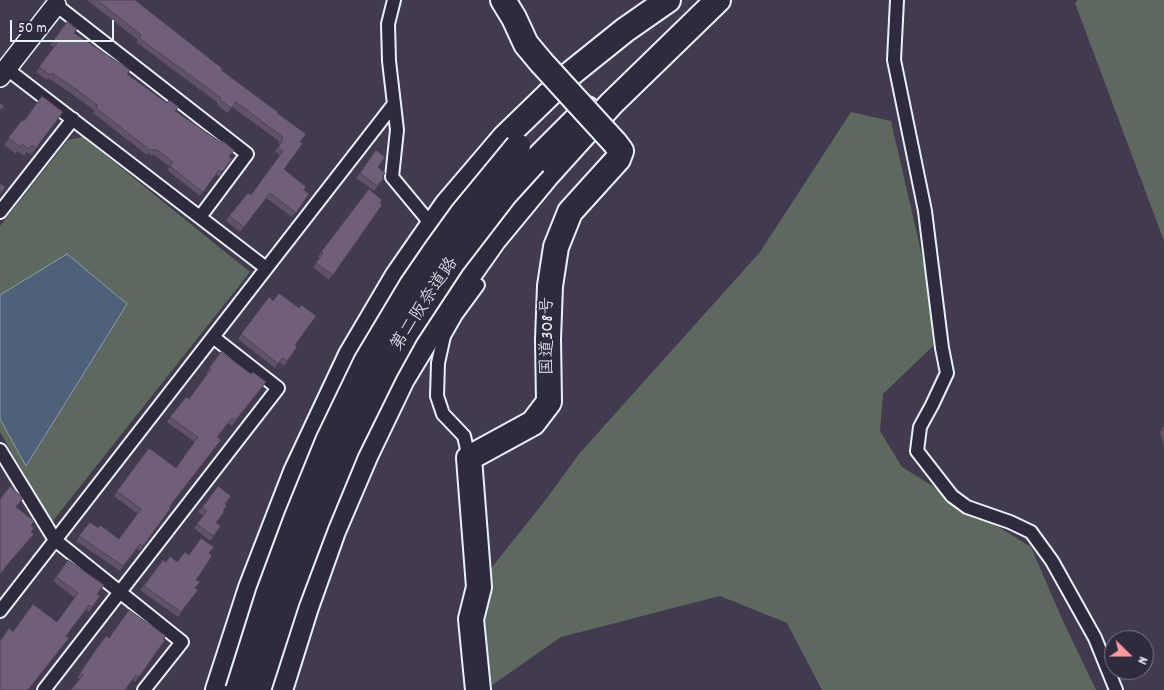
<!DOCTYPE html>
<meta charset="utf-8">
<style>
body{margin:0}
#map{position:relative;width:1164px;height:690px;overflow:hidden;background:#423a4f;font-family:Dekko,sans-serif}
canvas{display:block}
.north{position:absolute;left:1104px;top:630px;width:50px;height:50px;box-sizing:border-box;background:#2f2a3d;border:1px solid #797a88;border-radius:50%;rotate:112deg;font-size:14px;font-weight:700;line-height:20px;text-align:center;color:#e8f1f8}
.north::after{content:'';display:block;margin:auto;width:18px;height:22px;background:#ff9aa2;clip-path:polygon(50% 0,100% 100%,50% 72%,0 100%)}
.scale{position:absolute;left:10px;top:20px;width:104px;height:22px;box-sizing:border-box;border:2px solid #e8f1f8;border-top:0;padding-left:6px;font-size:15px;line-height:18px;white-space:nowrap;color:#e8f1f8;-webkit-text-stroke:4px #2f2a3d;paint-order:stroke}
</style>
<div id="map">
<canvas width="1164" height="690"></canvas>
<div class="north">N</div>
<div class="scale">50 m</div>
</div>
<script>
const g = document.querySelector('canvas').getContext('2d');
g.lineJoin = 'round';
function fillPath(path, color) {
  g.fillStyle = color;
  g.fill(path, 'evenodd');
}
function toPath(rows) {
  const path = new Path2D();
  for (const r of rows) {
    path.moveTo(r[0], r[1]);
    for (let i = 2; i < r.length; i += 2) path.lineTo(r[i], r[i + 1]);
  }
  return path;
}
function stroke(path, color, width, dash) {
  g.strokeStyle = color;
  g.lineWidth = width;
  g.lineCap = dash ? 'butt' : 'round';
  g.setLineDash(dash || []);
  g.stroke(path);
}
function write(font, color, halo, rows, align = 'center') {
  g.font = font + ' Dekko,"Klee One",sans-serif';
  g.lineWidth = 4;
  g.setLineDash([]);
  g.textBaseline = 'middle';
  g.strokeStyle = halo;
  g.fillStyle = color;
  for (const [text, x, y, turn = 0] of rows) {
    g.save();
    g.translate(x, y);
    g.rotate((+turn || 0) * Math.PI / 180);
    g.textAlign = isNaN(turn) ? turn : align;
    if (halo) g.strokeText(text, 0, 0);
    g.fillText(text, 0, 0);
    g.restore();
  }
}
const green = toPath([
 [1078,0,1164,0,1164,241,1075,3],
 [851,112,891,121,928,282,933,346,883,394,880,431,902,467,1031,547,1063,621,1096,690,822,690,787,623,720,596,561,637,485,690,471,690,459,641,465,601,547,498,579,454,760,252],
 [83,137,250,272,52,522,0,432,0,226,68,140]
]);
const water = toPath([
 [67,254,127,304,26,466,0,419,0,295,67,254]
]);
const street = toPath([
 [394,0,388,24,389,61,397,130,392,177,426,218],
 [897,0,894,60,925,211,942,348,947,373,932,405,920,427,917,451,952,496,967,507,1010,522,1031,532,1052,561,1095,638,1116,690],
 [56,5,247,154,200,217],
 [7,69,266,268],
 [0,212,73,119],
 [0,450,55,540,182,642,144,690],
 [469,458,464,436,443,414,437,396,438,363,444,336,456,315,478,285],
 [0,611,394,104],
 [44,690,278,388,213,337]
]);
const secondary = toPath([
 [0,77,56,5]
]);
const highway = toPath([
 [503,0,514,18,526,44,541,62],
 [534,162,587,109],
 [218,690,251,588,296,472,351,355,397,277,447,205,505,137,569,75,625,30,668,0],
 [280,690,306,607,333,531,366,454,402,379,444,310,494,239,546,176,611,104,718,0],
 [478,690,471,619,479,587,469,458,533,423,549,402,548,339,550,286,556,247,570,212,618,159,621,151,615,143]
]);
const highwayBridge = toPath([
 [541,62,615,143],
 [238,690,268,595,297,517,328,441,366,362,412,285,436,250,462,214,518,146],
 [258,690,287,600,316,523,347,448,385,371,406,333,452,263,505,194,534,162]
]);
const wall = toPath([
 [87,0,135,0,221,70,277,113,300,142,284,169,304,190,309,194,292,217,266,198,240,232,226,221,229,216,251,195,280,155,275,151,280,144,278,143,279,141,232,107,228,113,217,105,218,103,136,42,138,40],
 [67,22,74,33,175,111,232,159,219,177,216,174,200,196,167,170,170,167,153,154,152,156,148,153,147,155,93,113,95,111,69,92,48,78,47,80,36,72,54,47,50,45],
 [63,112,31,155,27,152,24,156,17,151,16,154,4,145,22,120,24,121],
 [376,150,378,167,382,177,384,178,374,191,356,178],
 [380,203,382,205,329,280,313,267,320,258,318,257,321,252],
 [269,297,295,345,297,347,284,366,279,362,275,368,238,339],
 [221,352,251,374,266,382,232,426,228,423,170,507,171,508,140,551,137,549,120,571,76,541,90,522,98,528,119,539,138,514,114,496,149,448,176,468,195,442,167,422,186,397,189,399,208,374,206,373],
 [1164,426,1164,446,1160,432],
 [218,486,225,504,223,511,217,523,221,526,210,541,194,528,203,516,198,512],
 [209,554,196,580,196,588,198,590,178,617,140,590,163,560,166,562,177,562,189,555],
 [68,560,97,594,100,596,89,612,86,610,66,636,13,632,57,622,75,598,53,581],
 [109,638,163,639,165,640,135,682,133,680,79,679,77,678,97,648]
]);
const shadedWall = toPath([
 [34,534,31,539,4,569,7,565]
]);
const building = toPath([
 [97,0,135,0,223,69,221,70,278,112,277,113,306,134,300,142,303,143,284,169,306,187,304,190,309,194,296,213,270,193,244,227,229,216,248,193,251,195,283,151,278,147,283,140,281,138,283,137,236,102,231,108,220,100,221,98,139,38,141,35,97,0],
 [67,22,77,29,74,33,130,70,127,74,167,103,169,100,179,107,175,111,222,143,223,141,234,150,229,157,232,159,222,172,219,170,203,192,170,166,173,162,156,149,155,151,151,149,150,150,96,108,98,106,73,87,52,73,50,75,39,67,57,43,54,40,67,22],
 [42,96,63,112,36,148,32,145,29,149,22,144,21,147,8,138,22,120,24,121,42,96],
 [0,103,4,106,0,111,0,103],
 [376,150,385,157,378,167,385,173,382,177,384,178,377,186,360,173,376,150],
 [0,183,5,187,0,194,0,183],
 [369,189,382,200,380,203,382,205,333,275,316,263,323,253,321,252,369,189],
 [279,293,299,308,302,305,316,316,295,345,297,347,287,361,282,358,278,364,241,334,269,297,273,301,279,293],
 [221,352,251,374,253,372,266,382,235,421,232,418,217,437,221,440,169,507,171,508,143,546,140,544,123,566,79,536,90,522,98,528,100,525,119,539,141,509,117,491,149,448,176,468,198,437,170,417,186,397,189,399,211,369,209,368,221,352],
 [10,486,23,498,16,507,34,521,31,526,34,528,31,532,34,534,7,565,0,575,0,499,10,486],
 [218,486,231,496,225,504,227,505,223,511,224,512,216,523,221,526,213,536,197,524,207,511,202,508,218,486],
 [201,538,214,547,209,553,212,556,196,580,200,582,195,588,198,590,181,612,144,586,163,560,166,562,170,556,177,562,185,552,189,555,201,538],
 [68,560,104,585,97,594,100,596,92,607,89,605,66,636,69,638,28,690,0,690,0,641,9,628,13,632,33,604,57,622,78,593,56,577,68,560],
 [129,610,166,636,163,639,165,640,139,677,136,675,125,690,71,690,83,675,80,673,97,648,106,636,109,638,129,610]
]);
const streetNames = [
 ["第二阪奈道路",426,305,-57],
 ["国道308号",550,336,-90]
];
fillPath(green, '#5d695e');
fillPath(water, '#4f6079');
stroke(water, '#8c9aac', 1);
stroke(street, '#e8f1f8', 16);
stroke(secondary, '#e8f1f8', 22);
stroke(highway, '#e8f1f8', 28);
stroke(street, '#2f2a3d', 12);
stroke(secondary, '#2f2a3d', 19);
stroke(highway, '#2f2a3d', 24);
stroke(highwayBridge, '#e8f1f8', 28, []);
stroke(highwayBridge, '#2f2a3d', 24);
fillPath(wall, '#605269');
fillPath(shadedWall, '#4e4255');
fillPath(building, '#705f7a');
stroke(building, '#4e4255', 1);
write('18px', '#e8f1f8', '#2f2a3d', streetNames);
</script>
